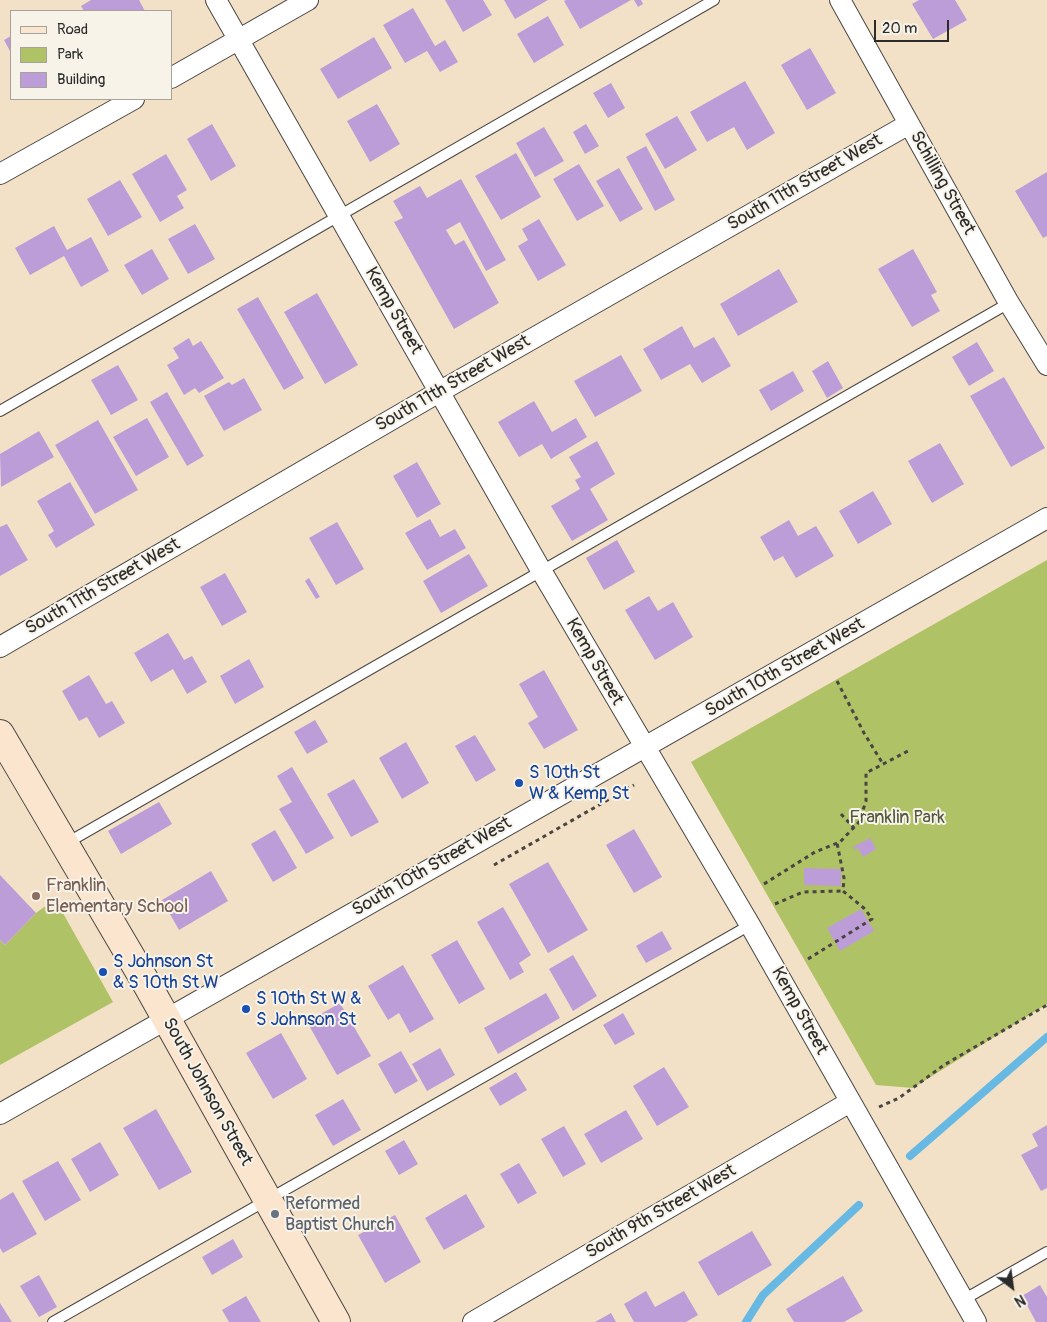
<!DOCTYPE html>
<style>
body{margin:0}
#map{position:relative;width:1047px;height:1322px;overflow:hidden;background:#f3e1c7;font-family:Pangolin,sans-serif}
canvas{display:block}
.legend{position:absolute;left:10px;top:10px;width:162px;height:90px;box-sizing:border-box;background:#f7f3e8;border:1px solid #a5a39c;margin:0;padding:6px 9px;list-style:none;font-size:15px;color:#2b2b2b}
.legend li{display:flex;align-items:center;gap:10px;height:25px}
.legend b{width:25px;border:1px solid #a5a39c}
.north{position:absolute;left:987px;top:1262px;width:50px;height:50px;-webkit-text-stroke:4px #f7f3e8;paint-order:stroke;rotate:150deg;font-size:14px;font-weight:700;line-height:20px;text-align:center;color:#2b2b2b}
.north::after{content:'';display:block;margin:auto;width:18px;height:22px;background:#2b2b2b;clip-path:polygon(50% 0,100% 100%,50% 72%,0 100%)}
.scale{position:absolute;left:874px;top:20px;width:75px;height:22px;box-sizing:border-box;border:2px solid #2b2b2b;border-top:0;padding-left:6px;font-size:15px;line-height:18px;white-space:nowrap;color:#2b2b2b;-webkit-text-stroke:4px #f7f3e8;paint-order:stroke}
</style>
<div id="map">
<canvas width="1047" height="1322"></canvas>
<ul class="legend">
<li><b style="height:6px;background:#fbe5cf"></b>Road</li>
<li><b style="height:14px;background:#b0c266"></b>Park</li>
<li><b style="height:14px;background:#bd9dd7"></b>Building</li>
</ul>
<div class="north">N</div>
<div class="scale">20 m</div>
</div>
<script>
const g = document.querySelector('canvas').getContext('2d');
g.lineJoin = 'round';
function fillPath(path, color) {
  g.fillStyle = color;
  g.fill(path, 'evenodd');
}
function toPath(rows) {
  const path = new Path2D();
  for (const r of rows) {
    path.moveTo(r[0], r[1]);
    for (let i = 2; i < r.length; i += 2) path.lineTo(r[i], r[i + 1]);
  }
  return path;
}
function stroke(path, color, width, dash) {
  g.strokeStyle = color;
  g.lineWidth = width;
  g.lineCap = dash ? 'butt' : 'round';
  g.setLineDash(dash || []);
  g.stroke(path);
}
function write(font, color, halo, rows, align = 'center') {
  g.font = font + ' Pangolin,sans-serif';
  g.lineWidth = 4;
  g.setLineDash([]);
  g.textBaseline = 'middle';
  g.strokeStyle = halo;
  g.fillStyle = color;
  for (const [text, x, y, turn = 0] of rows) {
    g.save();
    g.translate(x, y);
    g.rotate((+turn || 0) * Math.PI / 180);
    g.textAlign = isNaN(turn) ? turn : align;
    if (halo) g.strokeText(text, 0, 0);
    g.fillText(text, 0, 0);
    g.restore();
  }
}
const green = toPath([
 [1047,560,1047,1004,913,1088,876,1085,691,762],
 [55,899,113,1002,0,1065,0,940,5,945,36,913]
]);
const stream = toPath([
 [910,1156,1047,1037],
 [746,1322,763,1295,859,1205]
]);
const building = toPath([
 [91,0,139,0,145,11,84,11,81,6],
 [445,0,483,0,492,15,463,32],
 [504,0,548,0,515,19],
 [566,0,631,0,580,29,564,1],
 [634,0,641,0,643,4,638,7],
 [919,0,955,0,967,20,933,39,912,4],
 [413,8,435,46,445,40,458,62,440,72,427,51,405,63,383,25],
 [548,16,564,45,534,63,517,34],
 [11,36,11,53,4,40],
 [374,37,392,68,338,99,320,69],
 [810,48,836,93,807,110,781,65],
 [745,81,775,133,747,150,734,127,707,142,690,112],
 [611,83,625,108,608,118,593,93],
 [377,104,400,144,370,162,347,121],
 [677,116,697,150,665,169,645,134],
 [212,124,236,166,211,181,187,139],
 [586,124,599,146,585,154,573,132],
 [544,127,564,161,535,177,516,143],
 [646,146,675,200,655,211,626,157],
 [516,153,541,197,501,220,475,176],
 [166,154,187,190,177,196,184,208,160,222,132,174],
 [579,164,604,206,577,221,553,179],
 [619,168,643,209,620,222,596,181],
 [1047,172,1047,236,1043,238,1015,191],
 [461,179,506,260,486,271,460,222,446,230,455,245,464,240,499,303,454,329,394,222,403,218,393,201,420,186,427,198],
 [120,180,142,217,108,236,87,199],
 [539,219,566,265,538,281,518,246,528,240,522,229],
 [195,224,215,259,188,274,168,239],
 [54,226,67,250,91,237,109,271,81,287,64,256,30,275,15,248],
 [152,249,169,279,142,295,124,265],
 [913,249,937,292,931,295,940,311,912,327,878,269],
 [779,269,798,302,738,336,720,304],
 [317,293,358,365,325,384,284,312],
 [258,297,304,378,284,390,237,309],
 [682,326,694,348,714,337,731,366,702,383,690,364,661,380,643,349],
 [189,338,193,346,201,341,224,378,199,393,195,388,184,395,167,365,179,358,173,348],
 [977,342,994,371,969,386,952,357],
 [621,355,642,391,595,417,574,381],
 [828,361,843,388,827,398,812,371],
 [118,365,138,400,111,415,91,380],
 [793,371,804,391,771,411,759,390],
 [1004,377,1045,448,1011,467,970,396],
 [244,378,262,410,224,431,204,396,229,382,232,385],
 [167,392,204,456,187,466,150,402],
 [534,401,552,432,576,418,587,437,551,459,542,444,519,457,498,422],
 [147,418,169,457,136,476,113,437],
 [98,420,138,490,95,514,55,445],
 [39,431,54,457,1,487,0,454],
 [597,441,615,474,590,489,608,520,572,541,551,506,580,489,575,480,581,477,569,457],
 [940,443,964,484,932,503,908,461],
 [417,462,441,504,417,518,393,476],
 [70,482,95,525,56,548,48,535,54,531,37,501],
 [873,491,892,524,858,544,839,511],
 [430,519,440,537,455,529,466,548,427,570,405,533],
 [789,520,798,536,816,526,834,556,796,578,783,556,774,561,760,537],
 [337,522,364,569,336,585,309,538],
 [7,524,28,560,0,576,0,527],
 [617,540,635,572,604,590,586,558],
 [469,554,488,586,441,613,423,581],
 [225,573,247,612,222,626,200,587],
 [309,578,320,597,316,599,305,581],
 [649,596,658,611,673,602,693,637,655,660,625,610],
 [168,633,184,660,192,656,207,682,187,694,173,669,151,682,134,653],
 [249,659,264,687,235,704,220,676],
 [544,670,578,730,544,749,528,723,538,717,519,684],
 [89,675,106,704,112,701,125,723,99,738,87,717,79,721,62,691],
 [315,720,328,742,307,754,294,732],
 [475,735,496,770,476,782,455,746],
 [406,742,429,783,402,799,379,758],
 [292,767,334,838,306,854,279,809,292,802,277,776],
 [354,779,379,822,351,837,327,794],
 [159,802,172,824,121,854,108,831],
 [634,829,662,877,634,893,606,845],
 [275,830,297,868,273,882,251,844],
 [870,838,876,849,863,857,858,848,855,850,853,847],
 [548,862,588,930,548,953,509,884],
 [804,868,841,869,841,886,804,885],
 [211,871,228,901,179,930,162,900],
 [0,875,36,913,5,945,0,940],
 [503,907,531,955,519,963,524,972,510,980,477,922],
 [861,909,874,931,840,951,827,928],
 [662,931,672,949,646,963,636,946],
 [457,940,485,989,459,1004,431,955],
 [573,955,597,996,573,1011,549,969],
 [403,965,434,1019,410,1033,399,1013,388,1020,368,986],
 [546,993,560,1018,498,1054,484,1028],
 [340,1003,371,1056,337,1075,307,1022],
 [623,1013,635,1034,615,1045,603,1025],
 [281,1033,307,1079,273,1099,246,1053],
 [440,1048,455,1075,427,1091,412,1064],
 [401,1051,418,1081,395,1094,378,1064],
 [664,1067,689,1107,657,1126,633,1086],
 [516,1072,527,1090,500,1106,489,1088],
 [343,1099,361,1130,333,1146,315,1115],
 [156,1109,192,1172,159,1190,123,1128],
 [626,1110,643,1139,601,1163,584,1134],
 [1047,1125,1047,1188,1041,1191,1021,1155,1038,1146,1032,1134],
 [564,1126,586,1164,563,1177,541,1139],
 [404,1140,418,1164,399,1175,385,1151],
 [100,1142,119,1175,90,1192,71,1159],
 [58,1161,81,1200,45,1221,22,1181],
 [519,1163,537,1193,518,1204,500,1174],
 [13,1192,37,1234,3,1253,0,1248,0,1200],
 [466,1194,485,1227,444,1250,425,1218],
 [395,1215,421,1262,385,1283,358,1235],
 [752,1231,772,1265,718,1296,698,1262],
 [233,1239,243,1257,212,1275,202,1257],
 [39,1275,57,1307,39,1317,20,1286],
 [843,1276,863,1311,844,1322,794,1322,786,1309],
 [1040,1285,1047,1297,1047,1322,1036,1322,1022,1296],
 [646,1291,655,1307,684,1291,698,1315,686,1322,634,1322,624,1304],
 [246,1296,261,1322,229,1322,222,1310],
 [0,1303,12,1322,0,1322],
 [611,1313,616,1322,595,1322]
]);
const path = toPath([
 [837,681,864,733,883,764],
 [841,814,854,828],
 [494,865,634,785],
 [764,884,815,852,840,842,859,822,866,801,866,773,908,751],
 [775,904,803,892,843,891],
 [808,959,872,919,865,909,843,891,844,878,837,843],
 [879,1107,899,1098,944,1065,1047,1005]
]);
const lane = toPath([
 [0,411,714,0],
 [65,844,1009,303],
 [963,1300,1047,1252],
 [53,1322,750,925]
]);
const street = toPath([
 [216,0,542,572,750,925,976,1322],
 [840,0,1009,303,1047,365],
 [171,78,308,0],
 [0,174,134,99],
 [0,647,439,392,909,124],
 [0,1114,1047,518],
 [473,1322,850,1102]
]);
const secondary = toPath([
 [0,734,148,986,336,1322]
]);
const markers = [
 [519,783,5,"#1a4fb4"],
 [36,896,5,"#8d6e63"],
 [103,972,5,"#1a4fb4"],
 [246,1009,5,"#1a4fb4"],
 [275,1214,5,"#6b7280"]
];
const streetNames = [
 ["South 11th Street West",805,183,-30],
 ["Schilling Street",942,183,61],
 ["Kemp Street",393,311,60],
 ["South 11th Street West",453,384,-30],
 ["South 11th Street West",103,587,-30],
 ["Kemp Street",594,662,60],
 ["South 10th Street West",785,668,-30],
 ["South 10th Street West",432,867,-30],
 ["Kemp Street",799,1011,61],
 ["South Johnson Street",207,1092,61],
 ["South 9th Street West",661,1212,-30]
];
const transitNames = [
 ["S 10th St",529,773],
 ["W & Kemp St",529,794],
 ["S Johnson St",113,962],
 ["& S 10th St W",113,983],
 ["S 10th St W &",256,999],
 ["S Johnson St",256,1020]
];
const parkNames = [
 ["Franklin Park",897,818]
];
const educationNames = [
 ["Franklin",46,886],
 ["Elementary School",46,907]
];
const worshipNames = [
 ["Reformed",285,1204],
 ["Baptist Church",285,1225]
];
fillPath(green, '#b0c266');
stroke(stream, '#67b9e3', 8);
fillPath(building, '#bd9dd7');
stroke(lane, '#494642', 12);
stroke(street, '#494642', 22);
stroke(secondary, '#494642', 30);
stroke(path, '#494642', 3, [4, 4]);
stroke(lane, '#fff', 10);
stroke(street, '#fff', 20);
stroke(secondary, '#fbe5cf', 28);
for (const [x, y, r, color] of markers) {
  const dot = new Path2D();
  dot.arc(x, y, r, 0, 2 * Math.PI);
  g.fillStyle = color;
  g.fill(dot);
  stroke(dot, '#f7f3e8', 2);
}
write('18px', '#2b2b2b', '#f7f3e8', streetNames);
write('18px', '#164399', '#f7f3e8', transitNames, 'left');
write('18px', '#53583d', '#f7f3e8', parkNames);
write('18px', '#785e54', '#f7f3e8', educationNames, 'left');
write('18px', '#5b616d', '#f7f3e8', worshipNames, 'left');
</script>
